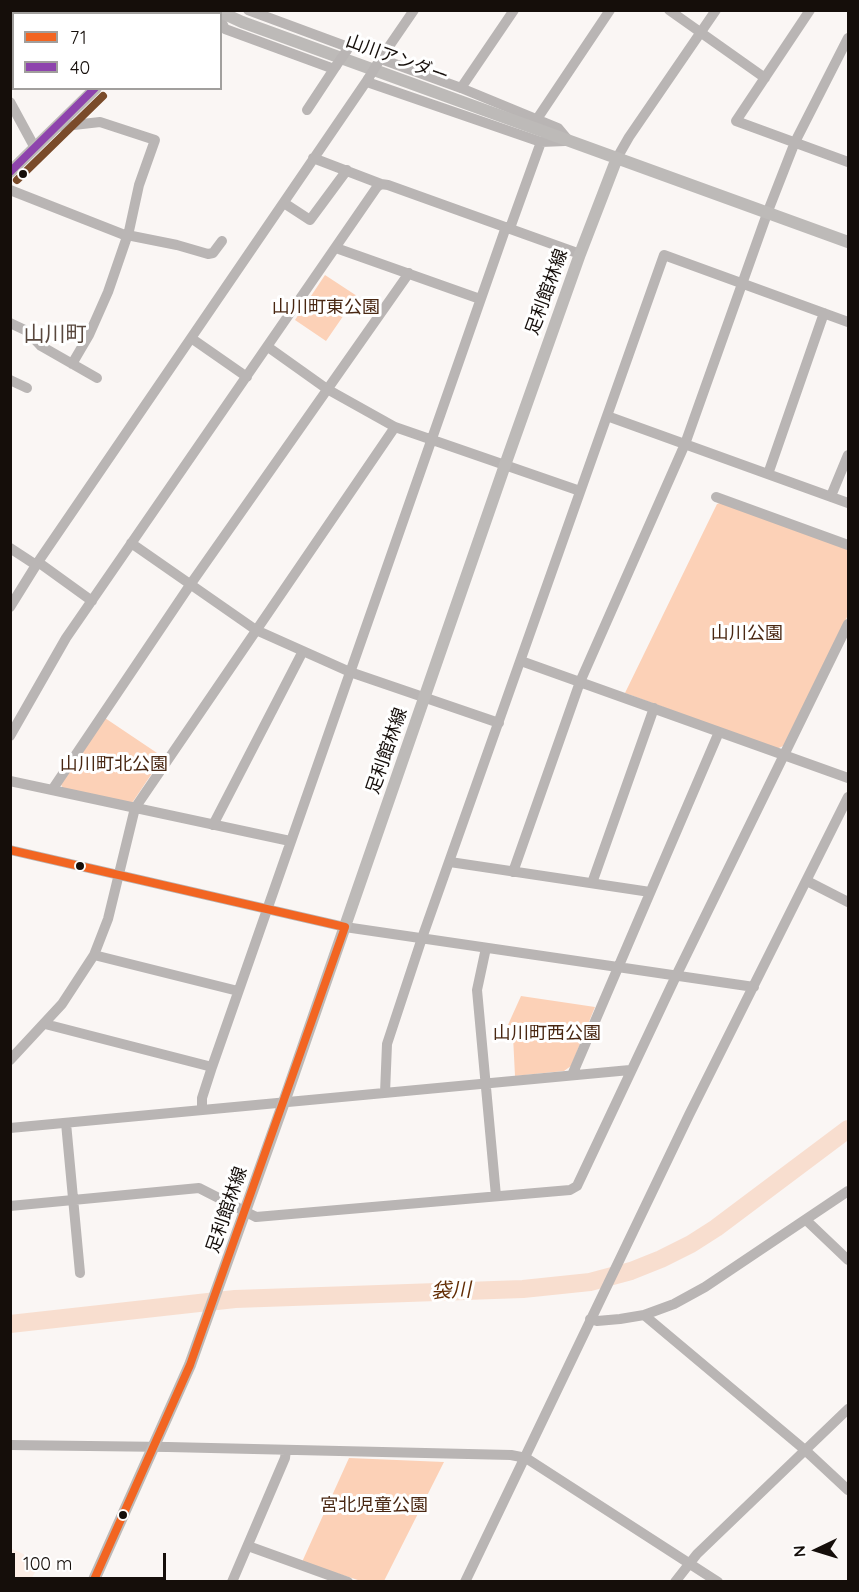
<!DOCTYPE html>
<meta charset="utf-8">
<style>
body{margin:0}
#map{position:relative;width:859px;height:1592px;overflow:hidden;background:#faf6f4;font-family:Quicksand,sans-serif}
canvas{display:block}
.frame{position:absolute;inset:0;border:12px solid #150e0a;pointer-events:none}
.legend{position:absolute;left:12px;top:12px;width:210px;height:78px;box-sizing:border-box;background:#fff;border:2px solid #a19f9d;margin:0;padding:8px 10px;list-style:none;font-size:18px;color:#150e0a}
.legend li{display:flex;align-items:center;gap:12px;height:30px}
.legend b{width:30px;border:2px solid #a19f9d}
.north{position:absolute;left:787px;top:1520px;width:60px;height:60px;-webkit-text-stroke:4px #fff;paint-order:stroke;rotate:266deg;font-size:16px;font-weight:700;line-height:24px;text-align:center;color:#150e0a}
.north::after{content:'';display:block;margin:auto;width:21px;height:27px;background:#150e0a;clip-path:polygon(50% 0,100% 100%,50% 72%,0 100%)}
.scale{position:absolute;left:12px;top:1553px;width:154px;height:27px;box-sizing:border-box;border:3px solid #150e0a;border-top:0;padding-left:8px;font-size:18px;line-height:21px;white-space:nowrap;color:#150e0a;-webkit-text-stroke:4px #fff;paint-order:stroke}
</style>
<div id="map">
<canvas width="859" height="1592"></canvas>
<div class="frame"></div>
<ul class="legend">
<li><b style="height:8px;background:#f26522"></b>71</li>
<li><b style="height:8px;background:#8e44ad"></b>40</li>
</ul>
<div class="north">N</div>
<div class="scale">100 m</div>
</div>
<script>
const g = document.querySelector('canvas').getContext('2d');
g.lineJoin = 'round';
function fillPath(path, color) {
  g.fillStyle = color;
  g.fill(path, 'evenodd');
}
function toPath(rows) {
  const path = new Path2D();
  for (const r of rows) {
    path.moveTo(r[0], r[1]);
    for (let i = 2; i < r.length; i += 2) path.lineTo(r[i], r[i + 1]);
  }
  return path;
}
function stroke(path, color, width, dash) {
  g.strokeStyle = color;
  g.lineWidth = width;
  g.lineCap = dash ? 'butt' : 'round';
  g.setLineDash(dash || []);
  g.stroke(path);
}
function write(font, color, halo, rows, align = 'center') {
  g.font = font + ' Quicksand,"Noto Sans JP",sans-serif';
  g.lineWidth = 6;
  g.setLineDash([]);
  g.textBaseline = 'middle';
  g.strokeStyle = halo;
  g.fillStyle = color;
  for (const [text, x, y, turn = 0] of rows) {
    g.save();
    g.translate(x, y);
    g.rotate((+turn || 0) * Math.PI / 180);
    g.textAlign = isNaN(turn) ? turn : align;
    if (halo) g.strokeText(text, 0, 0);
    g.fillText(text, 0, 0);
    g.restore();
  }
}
const built = toPath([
 [10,1548,41,1562,30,1581,11,1581]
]);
const green = toPath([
 [325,275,357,296,326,341,295,320],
 [720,503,848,549,848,615,785,745,777,749,625,693,717,504],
 [105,718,163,757,132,803,64,790,60,783],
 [521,996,595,1007,571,1066,564,1071,515,1076,513,1036,507,1027],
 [349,1458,444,1462,384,1581,361,1581,302,1562]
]);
const river = toPath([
 [10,1324,235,1299,523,1289,590,1282,631,1271,661,1259,691,1244,716,1228,848,1129]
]);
const minor = toPath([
 [56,10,56,14],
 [248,10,348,47,347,50],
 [669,10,765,78],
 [810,10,736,121,848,162],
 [220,19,225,29,334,69],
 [381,59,461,88,558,128,568,140],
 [379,61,414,10],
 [367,82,541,142,565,141],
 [10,85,14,83],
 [461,88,514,10],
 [10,102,35,148],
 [307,110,336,66],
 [537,119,610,10],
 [56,127,100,122,155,140,139,185,129,231,108,292,89,335,72,364],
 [313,158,381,184],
 [617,158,629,137,716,10],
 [10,190,122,234,177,245,208,254,213,253,222,241],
 [284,203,310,220,347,170],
 [510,228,541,142],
 [336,248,480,299],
 [10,323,27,331,41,346,97,378],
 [191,338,247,377],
 [268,347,327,389,395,427,580,491],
 [10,380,27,388],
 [607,416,848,503],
 [768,474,824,313],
 [831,496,848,455],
 [716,497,848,545],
 [131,543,256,630,350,672,499,723],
 [10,548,36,565],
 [38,562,92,601],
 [10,607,38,562,368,79],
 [521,661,848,778],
 [10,736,66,638,377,187,381,184,388,185,580,254],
 [10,781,290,841],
 [52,790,190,585,409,273],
 [213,825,303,651],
 [10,850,345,927,754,987],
 [450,862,650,892],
 [513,872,580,682,685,444,768,211,795,142,848,38],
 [807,881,848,902],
 [592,883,654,708],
 [486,948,477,990,496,1196],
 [94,955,238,991],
 [45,1024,212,1067],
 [10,1060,62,1004,94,955,108,919,135,808,395,427],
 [572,1075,719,732],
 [385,1093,387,1044,422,938,664,255,848,322],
 [202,1109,202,1098,212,1067,506,227],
 [66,1123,80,1273],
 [10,1128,630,1070],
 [10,1206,199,1188,256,1217,570,1190,577,1186,676,976,848,624],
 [806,1220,848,1260],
 [644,1315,805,1450,848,1490],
 [590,1319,597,1321,620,1319,644,1315,674,1304,705,1287,848,1191],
 [10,1445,168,1447,511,1455,526,1458,718,1582],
 [248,1546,348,1582],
 [232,1582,285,1458,286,1450],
 [465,1582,689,1115,848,797],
 [675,1582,697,1554,848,1409]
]);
const major = toPath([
 [216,10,242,22,848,242],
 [178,14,182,10],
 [10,172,96,88],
 [93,1582,190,1365,284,1102,505,465,580,254,617,158]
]);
const minorBridge = toPath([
 [336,66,347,50],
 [368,79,379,61]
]);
const bus1 = toPath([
 [10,850,345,927],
 [93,1582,190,1365,345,927]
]);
const bus2 = toPath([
 [10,172,95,88]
]);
const bus3 = toPath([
 [17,180,103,96]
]);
const markers = [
 [23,174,5,"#150e0a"],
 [80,866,5,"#150e0a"],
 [123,1515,5,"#150e0a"]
];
const streetNames = [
 ["山川アンダー",397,59,20],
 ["足利館林線",547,292,-70],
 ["足利館林線",387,751,-71],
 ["足利館林線",227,1210,-71]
];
const parkNames = [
 ["山川町東公園",326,308],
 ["山川公園",747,634],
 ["山川町北公園",114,765],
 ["山川町西公園",547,1034],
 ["宮北児童公園",374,1506]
];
const waterNames = [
 ["袋川",451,1291,-2]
];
const quarterNames = [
 ["山川町",55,335]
];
fillPath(built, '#fdeee6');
fillPath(green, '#fcd1b7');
stroke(river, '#f8decf', 18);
stroke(minor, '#b9b5b4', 10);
stroke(major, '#bdbab8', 12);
stroke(minorBridge, '#b9b5b4', 10);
stroke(bus1, '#f26522', 8);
stroke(bus2, '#8e44ad', 8);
stroke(bus3, '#7a4b2a', 8);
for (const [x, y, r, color] of markers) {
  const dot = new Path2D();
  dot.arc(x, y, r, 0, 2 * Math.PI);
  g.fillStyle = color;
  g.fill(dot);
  stroke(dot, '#fff', 2);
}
write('18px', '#150e0a', '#fff', streetNames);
write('18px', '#492712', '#fff', parkNames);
write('italic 20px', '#632d05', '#fff', waterNames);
write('21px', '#59483e', '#fff', quarterNames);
</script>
